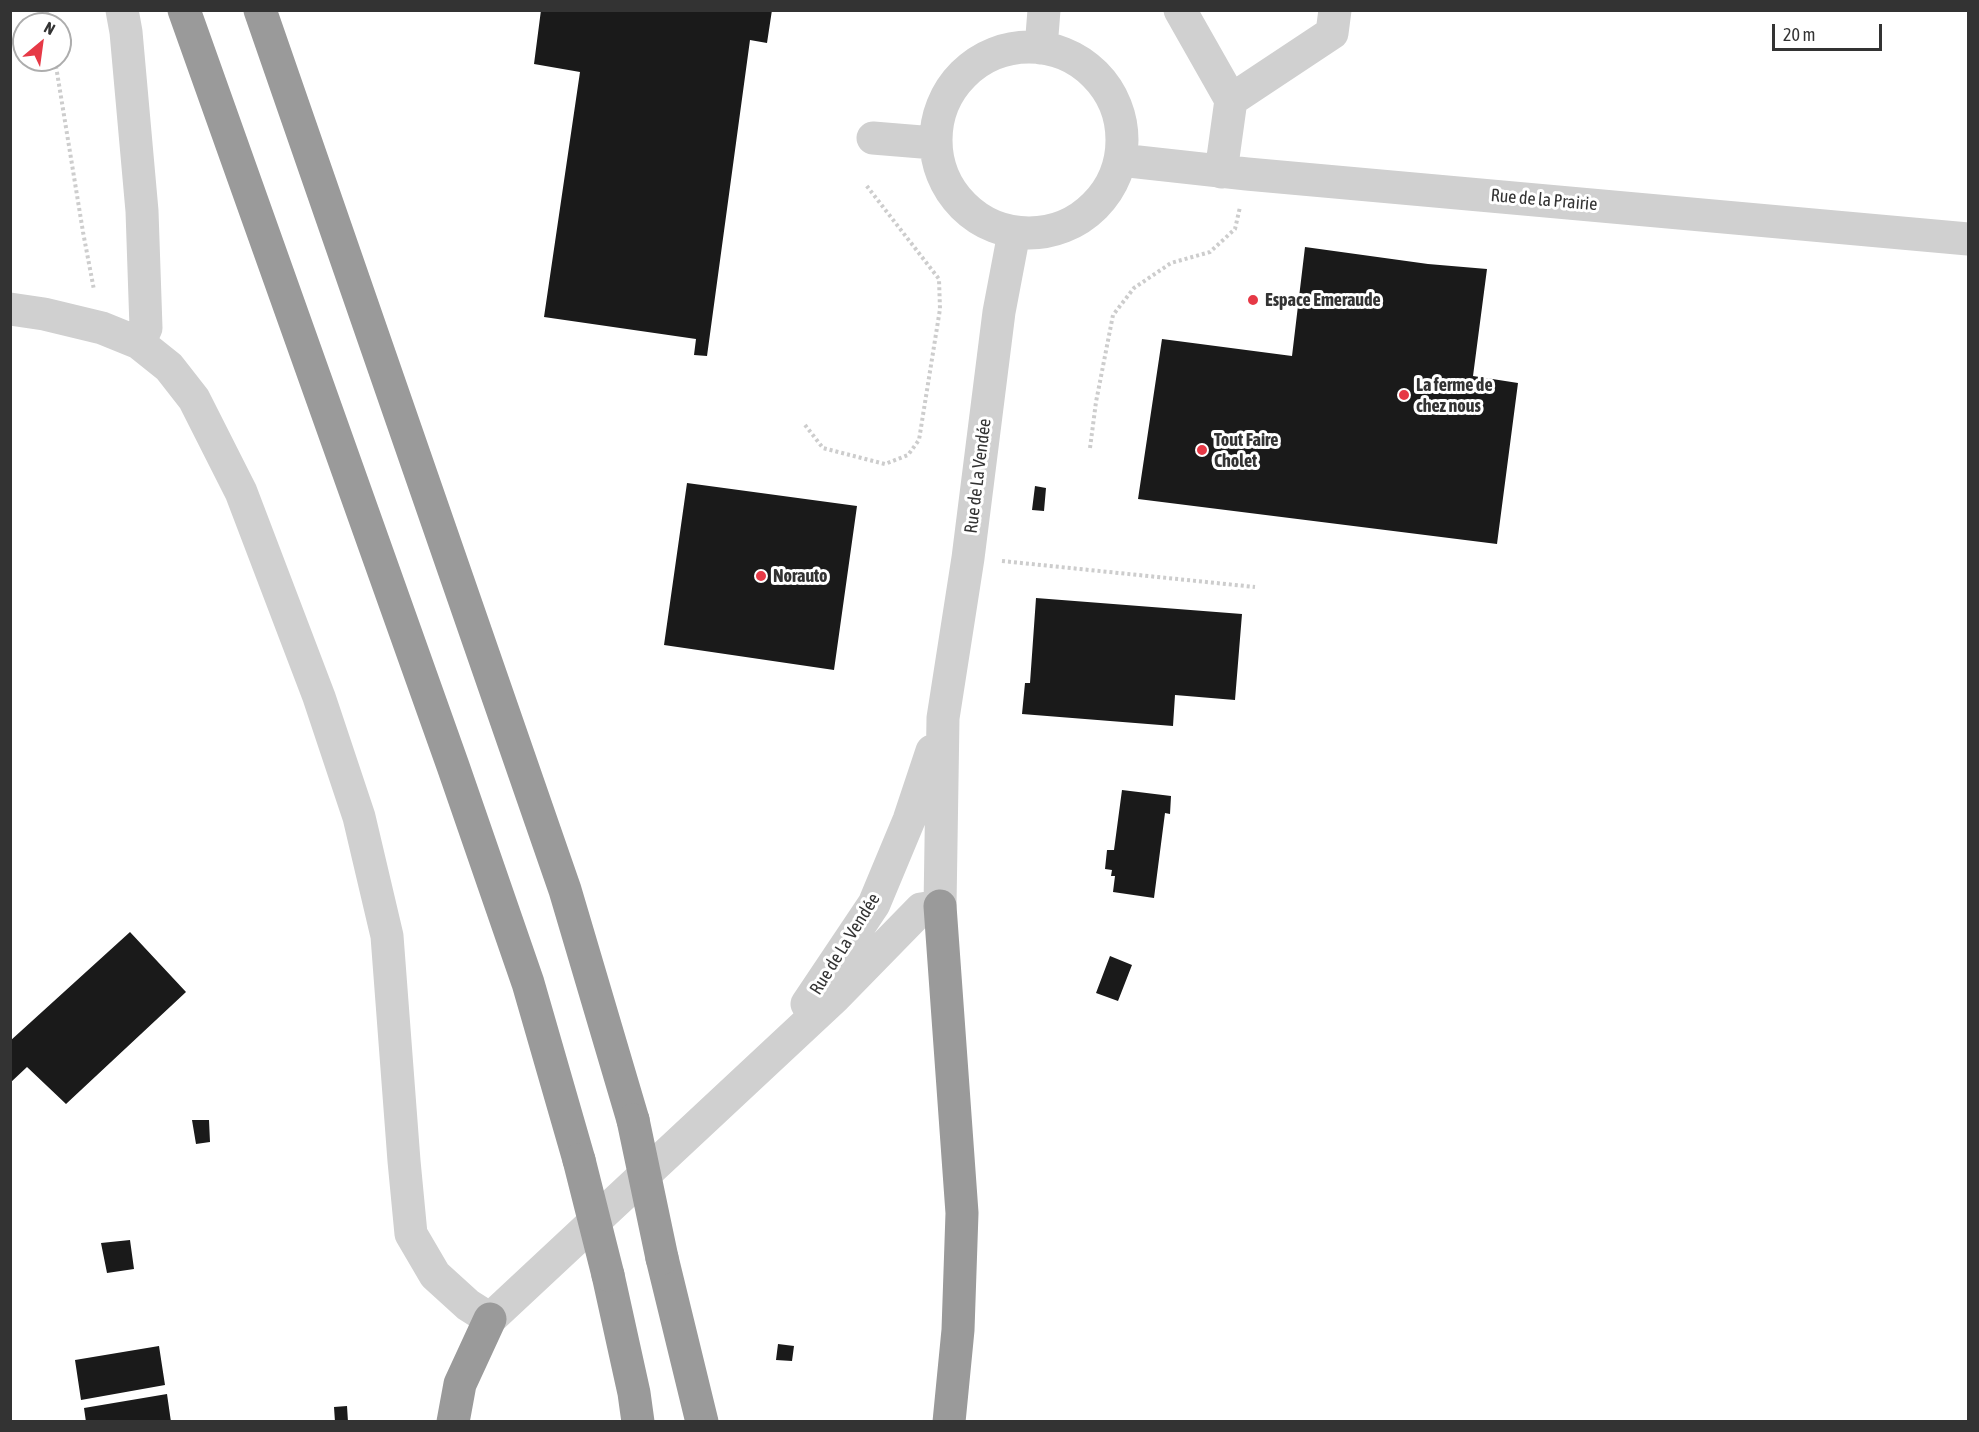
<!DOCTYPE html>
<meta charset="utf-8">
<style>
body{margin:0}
#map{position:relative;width:1979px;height:1432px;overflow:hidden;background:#fff;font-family:"Asap Condensed",sans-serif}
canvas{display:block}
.frame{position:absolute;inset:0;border:12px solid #333;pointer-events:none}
.north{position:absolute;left:12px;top:12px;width:60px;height:60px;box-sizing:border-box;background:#fff;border:2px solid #adadad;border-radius:50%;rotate:29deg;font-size:16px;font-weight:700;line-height:24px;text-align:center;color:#333}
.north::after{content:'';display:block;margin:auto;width:21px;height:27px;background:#e63946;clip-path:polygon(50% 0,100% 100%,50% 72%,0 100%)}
.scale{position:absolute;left:1772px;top:24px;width:110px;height:27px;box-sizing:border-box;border:3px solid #333;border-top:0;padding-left:8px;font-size:18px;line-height:21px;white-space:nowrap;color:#333;-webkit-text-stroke:4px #fff;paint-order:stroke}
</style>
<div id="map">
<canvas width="1979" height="1432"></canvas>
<div class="frame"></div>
<div class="north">N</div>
<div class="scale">20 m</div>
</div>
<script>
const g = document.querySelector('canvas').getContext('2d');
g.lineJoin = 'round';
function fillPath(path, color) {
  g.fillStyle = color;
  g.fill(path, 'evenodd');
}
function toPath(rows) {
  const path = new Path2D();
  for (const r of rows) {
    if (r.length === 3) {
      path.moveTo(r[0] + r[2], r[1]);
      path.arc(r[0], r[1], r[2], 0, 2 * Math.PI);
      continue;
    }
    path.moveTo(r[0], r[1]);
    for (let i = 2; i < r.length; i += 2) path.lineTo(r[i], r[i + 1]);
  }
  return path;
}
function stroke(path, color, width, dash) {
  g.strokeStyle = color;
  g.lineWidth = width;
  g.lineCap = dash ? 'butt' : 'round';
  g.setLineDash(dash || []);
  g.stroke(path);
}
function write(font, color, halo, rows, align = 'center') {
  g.font = font + ' "Asap Condensed",sans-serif';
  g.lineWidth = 6;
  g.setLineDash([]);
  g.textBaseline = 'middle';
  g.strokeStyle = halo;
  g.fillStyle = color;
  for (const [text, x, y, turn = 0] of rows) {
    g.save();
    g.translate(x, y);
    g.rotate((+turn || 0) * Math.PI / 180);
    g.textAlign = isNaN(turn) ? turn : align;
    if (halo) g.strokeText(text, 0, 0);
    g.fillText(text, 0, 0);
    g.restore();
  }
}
const building = toPath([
 [541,10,772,10,767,43,750,40,707,356,694,355,696,339,544,317,580,72,534,64],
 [1305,247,1428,264,1487,269,1473,376,1518,383,1497,544,1138,499,1162,339,1292,356],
 [687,483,857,506,834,670,664,645],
 [1035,486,1046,488,1044,511,1032,510],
 [1036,598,1242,614,1235,700,1175,695,1173,726,1022,714,1025,683,1030,683],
 [1122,790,1171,796,1170,814,1165,813,1154,898,1113,892,1115,876,1111,876,1112,870,1105,869,1107,850,1114,850],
 [130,932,186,992,66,1104,27,1067,10,1083,10,1041],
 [1110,956,1132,965,1118,1001,1096,993],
 [192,1120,209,1120,210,1142,196,1144],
 [130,1240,134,1269,107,1273,101,1243],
 [778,1344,794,1346,792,1361,776,1360],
 [159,1346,165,1385,81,1400,75,1360],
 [167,1394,171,1422,86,1422,84,1408],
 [347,1406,348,1422,335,1422,334,1407]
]);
const path = toPath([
 [47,10,49,24],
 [55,60,83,232,94,290],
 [805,425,823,448,885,464,908,455,919,440,940,309,939,279,866,185],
 [1090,448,1096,402,1113,315,1134,288,1171,263,1210,252,1235,229,1240,207],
 [1002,561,1255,587]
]);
const minor = toPath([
 [122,10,126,32,142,211,146,328,139,343],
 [1180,10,1231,100,1221,172],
 [1029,140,93],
 [1041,48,1044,10],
 [1231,100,1332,33,1335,10],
 [873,138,934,143],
 [1120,160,1247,174,1968,239],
 [10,309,44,314,102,328,139,343,169,367,194,399,241,492,319,697,359,817,387,936,404,1161,411,1234,435,1275,468,1305,490,1319,834,998,921,909,940,906,943,718,968,558,999,312,1014,233],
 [807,1004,874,904,909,820,932,751]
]);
const highway = toPath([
 [184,10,453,766,528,983,579,1160],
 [260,10,565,890,633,1120],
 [940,906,962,1213,958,1330,949,1422],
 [662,1258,702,1422],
 [608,1275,634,1393,638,1422],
 [453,1422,460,1384,490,1319]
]);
const highwayBridge = toPath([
 [633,1120,662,1258],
 [579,1160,608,1275]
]);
const markers = [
 [1253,300,6,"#e63946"],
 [1404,395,6,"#e63946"],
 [1202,450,6,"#e63946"],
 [761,576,6,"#e63946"]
];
const streetNames = [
 ["Rue de la Prairie",1544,200,5],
 ["Rue de La Vendée",978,476,-83],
 ["Rue de La Vendée",845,944,-58]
];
const poiNames = [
 ["Espace Emeraude",1265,300],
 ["La ferme de",1416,385],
 ["chez nous",1416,406],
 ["Tout Faire",1214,440],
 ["Cholet",1214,461],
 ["Norauto",773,576]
];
fillPath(building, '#1a1a1a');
stroke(path, '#cdcdcd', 4, [3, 3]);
stroke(minor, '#d0d0d0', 33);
stroke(highway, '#9a9a9a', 33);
stroke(highwayBridge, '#9a9a9a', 33);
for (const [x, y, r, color] of markers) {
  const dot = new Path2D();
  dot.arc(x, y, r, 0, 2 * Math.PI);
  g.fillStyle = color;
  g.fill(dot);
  stroke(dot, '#fff', 2);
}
write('18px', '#333', '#fff', streetNames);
write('bold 18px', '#333', '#fff', poiNames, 'left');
</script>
